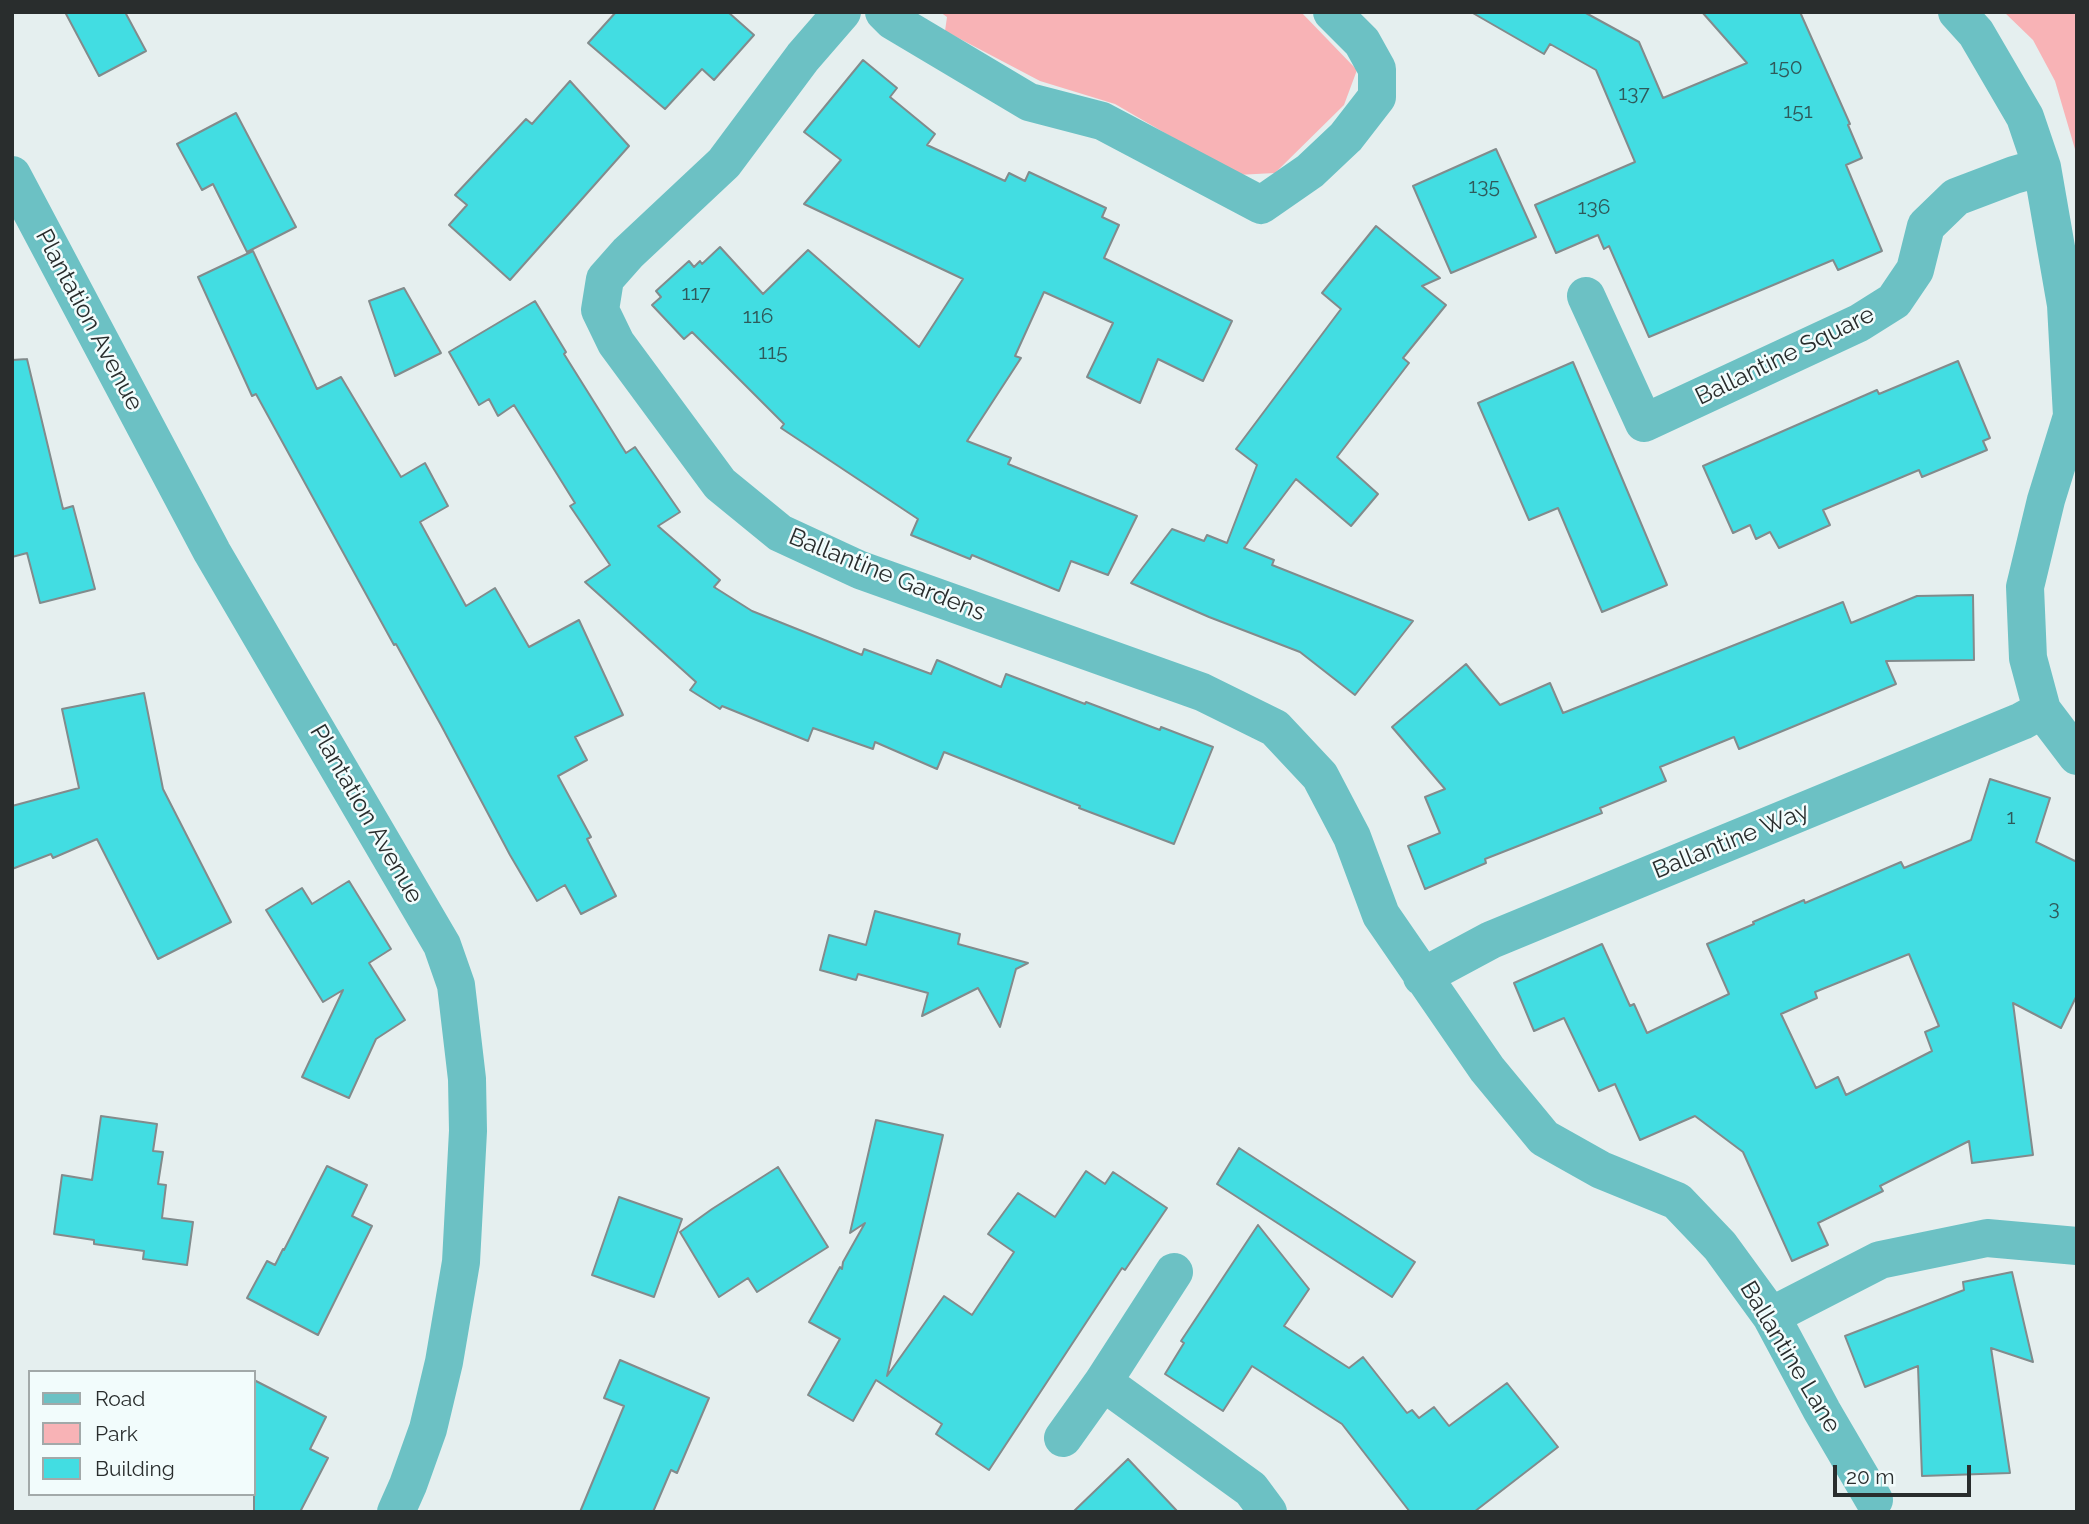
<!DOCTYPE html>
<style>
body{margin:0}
#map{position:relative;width:2089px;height:1524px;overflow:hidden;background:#e5efef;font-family:Raleway,sans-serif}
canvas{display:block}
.frame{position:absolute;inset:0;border:14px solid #292d2d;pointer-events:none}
.legend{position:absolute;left:28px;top:1370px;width:228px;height:126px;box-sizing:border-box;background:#f2fcfc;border:2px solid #a2a9a9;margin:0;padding:9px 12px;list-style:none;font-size:21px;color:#292d2d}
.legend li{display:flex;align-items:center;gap:14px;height:35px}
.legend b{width:35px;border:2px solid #a2a9a9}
.scale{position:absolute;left:1833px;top:1465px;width:138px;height:32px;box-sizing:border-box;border:4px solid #292d2d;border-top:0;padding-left:9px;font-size:21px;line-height:24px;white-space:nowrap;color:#292d2d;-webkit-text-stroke:5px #f2fcfc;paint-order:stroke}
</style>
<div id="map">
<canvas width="2089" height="1524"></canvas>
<div class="frame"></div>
<ul class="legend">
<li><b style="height:9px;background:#6cc1c4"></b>Road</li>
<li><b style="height:19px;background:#f8b3b6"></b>Park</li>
<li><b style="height:19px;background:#42dde2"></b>Building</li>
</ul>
<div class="scale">20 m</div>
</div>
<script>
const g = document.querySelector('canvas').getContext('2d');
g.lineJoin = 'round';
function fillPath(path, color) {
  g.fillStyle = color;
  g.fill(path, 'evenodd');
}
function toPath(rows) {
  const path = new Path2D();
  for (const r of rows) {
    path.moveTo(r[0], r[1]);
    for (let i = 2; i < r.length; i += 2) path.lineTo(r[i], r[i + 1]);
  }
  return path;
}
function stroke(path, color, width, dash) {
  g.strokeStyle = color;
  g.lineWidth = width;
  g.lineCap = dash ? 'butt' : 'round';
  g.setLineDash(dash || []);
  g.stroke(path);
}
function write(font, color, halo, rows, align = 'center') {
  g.font = font + ' Raleway,sans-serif';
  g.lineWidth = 5;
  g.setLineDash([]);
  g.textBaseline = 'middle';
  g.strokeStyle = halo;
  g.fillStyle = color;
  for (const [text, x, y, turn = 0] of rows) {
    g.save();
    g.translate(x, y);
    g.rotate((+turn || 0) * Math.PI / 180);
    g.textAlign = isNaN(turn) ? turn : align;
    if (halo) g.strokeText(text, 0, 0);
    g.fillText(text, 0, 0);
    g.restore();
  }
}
const green = toPath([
 [940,12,1301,12,1357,70,1344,105,1275,173,1237,175,1115,104,1040,81,945,31,947,17],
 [2004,12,2077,12,2077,156,2055,81,2033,40]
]);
const building = toPath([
 [65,12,125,12,146,51,99,76,65,12],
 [616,12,728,12,754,35,714,80,702,69,665,109,588,43,616,12],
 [1471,12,1584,12,1639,42,1663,98,1747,63,1702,12,1800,12,1850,124,1848,125,1862,158,1846,165,1882,251,1838,270,1833,260,1649,337,1609,246,1604,249,1598,235,1556,253,1535,205,1635,162,1596,70,1550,44,1544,54,1471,12],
 [863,60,897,88,890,97,935,134,927,145,1005,181,1009,173,1025,181,1029,172,1106,208,1102,217,1119,225,1104,258,1232,321,1203,381,1158,359,1140,403,1087,377,1113,323,1044,292,1015,356,1021,358,967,441,1011,458,1008,464,1137,516,1108,575,1071,561,1059,591,972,555,970,559,911,535,918,519,781,428,784,424,692,332,684,339,652,305,661,297,656,291,689,261,694,267,700,261,702,264,720,247,763,294,808,250,919,347,963,279,804,204,841,160,804,132,863,60],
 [570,81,629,146,510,280,449,225,467,205,455,195,526,119,532,124,570,81],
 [236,113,296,227,247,252,213,184,202,190,177,144,236,113],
 [1496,149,1536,237,1451,273,1413,186,1496,149],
 [1376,226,1440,278,1422,286,1446,305,1403,358,1409,363,1337,457,1378,494,1351,526,1296,479,1244,548,1274,560,1272,565,1413,621,1355,695,1300,652,1209,617,1131,583,1172,529,1204,541,1207,535,1227,543,1257,465,1236,449,1341,309,1322,293,1376,226],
 [253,251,317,389,341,377,401,477,425,463,448,506,420,522,466,606,495,588,529,647,579,620,623,715,575,737,587,760,558,776,591,837,587,839,616,896,581,914,565,885,537,901,510,855,441,725,396,644,394,645,256,394,252,396,198,277,253,251],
 [404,288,441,353,395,376,369,301,404,288],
 [535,301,566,352,564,354,626,453,635,447,680,512,658,526,720,580,714,587,752,611,862,655,864,649,931,674,937,660,1001,687,1006,674,1085,704,1086,702,1160,730,1161,727,1213,747,1174,844,1079,808,1080,806,944,752,937,769,875,742,873,749,813,728,808,741,722,706,720,709,690,690,696,682,585,582,610,565,570,506,575,503,514,405,498,416,489,399,479,405,449,352,535,301],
 [27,359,63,509,73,506,95,589,40,603,27,553,12,557,12,360,27,359],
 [1958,361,1990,438,1983,441,1987,450,1922,477,1919,470,1823,510,1830,525,1779,548,1770,532,1756,539,1750,525,1733,533,1703,466,1877,390,1879,394,1958,361],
 [1573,362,1667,585,1602,612,1558,508,1529,520,1478,403,1573,362],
 [1973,595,1974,660,1886,661,1896,684,1739,749,1734,737,1660,767,1666,781,1600,808,1602,813,1485,859,1486,863,1425,889,1408,846,1440,833,1425,797,1445,789,1392,727,1466,664,1500,705,1550,683,1563,713,1843,602,1851,623,1917,596,1973,595],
 [144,693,163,789,231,922,158,959,97,839,53,858,51,854,12,869,12,806,79,788,62,709,144,693],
 [1990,779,2050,798,2036,842,2077,862,2077,995,2061,1028,2013,1003,2033,1155,1972,1163,1969,1141,1880,1186,1883,1191,1818,1223,1828,1245,1792,1261,1743,1152,1695,1116,1640,1140,1615,1084,1599,1091,1564,1018,1534,1031,1514,983,1602,944,1630,1006,1634,1004,1647,1033,1729,994,1707,944,1754,924,1753,922,1804,900,1805,903,1901,862,1904,868,1971,840,1990,779],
 [1909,954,1939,1026,1925,1032,1932,1051,1846,1095,1838,1077,1816,1088,1781,1014,1817,998,1815,992,1909,954],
 [349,881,391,949,369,963,405,1020,376,1039,349,1098,302,1077,343,990,323,1002,266,910,302,888,312,904,349,881],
 [875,911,960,934,958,944,1028,963,1016,969,1000,1027,978,988,922,1016,928,993,858,974,856,980,820,970,829,935,866,945,875,911],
 [101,1116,157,1124,153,1151,163,1152,158,1184,166,1185,162,1218,193,1222,187,1265,143,1259,144,1251,94,1244,94,1240,54,1234,62,1175,92,1180,101,1116],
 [876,1120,943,1135,887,1376,944,1296,972,1315,1014,1252,988,1234,1018,1193,1055,1217,1086,1171,1105,1184,1113,1172,1167,1208,1125,1270,1122,1268,989,1470,936,1434,942,1424,876,1380,853,1421,808,1395,840,1339,809,1322,840,1267,842,1269,843,1262,865,1223,850,1233,876,1120],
 [1239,1148,1415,1262,1392,1297,1217,1184,1239,1148],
 [327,1166,367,1185,352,1216,372,1226,318,1335,247,1298,267,1261,275,1265,283,1249,284,1250,327,1166],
 [778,1167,828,1247,757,1292,748,1278,719,1297,680,1232,712,1209,778,1167],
 [619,1197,682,1219,654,1297,592,1275,619,1197],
 [1258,1225,1309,1289,1284,1326,1349,1368,1363,1357,1407,1413,1412,1410,1419,1418,1434,1407,1449,1426,1507,1383,1558,1447,1474,1512,1410,1512,1342,1424,1252,1366,1223,1411,1165,1374,1184,1343,1181,1341,1258,1225],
 [2012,1272,2033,1362,1991,1348,2010,1473,1922,1476,1918,1366,1865,1387,1845,1336,1964,1290,1963,1282,2012,1272],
 [620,1360,709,1398,677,1473,671,1470,653,1512,580,1512,624,1406,604,1398,620,1360],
 [254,1380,326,1417,310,1449,328,1458,300,1512,254,1512,254,1380],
 [1128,1459,1178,1512,1073,1512,1128,1459]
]);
const street = toPath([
 [842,12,803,57,724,163,628,253,605,279,600,310,616,343,720,484,780,533,860,570,1202,692,1275,728,1320,776,1352,837,1381,915,1487,1069,1544,1138,1601,1170,1677,1201,1720,1246,1771,1316,1822,1411,1874,1500],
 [884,12,893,21,1029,102,1102,121,1261,205,1310,171,1346,137,1377,97,1377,69,1362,42,1332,12],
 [1957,12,1976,33,2025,117,2042,167,2066,305,2072,416,2046,500,2025,587,2028,658,2042,710,2077,756],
 [12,175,212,552,442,945,456,985,467,1079,468,1131,461,1262,444,1362,428,1429,408,1485,396,1512],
 [1586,296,1644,423,1859,323,1894,301,1915,270,1926,226,1956,197,2014,175,2042,167],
 [1422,977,1491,940,2022,721,2042,710],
 [1771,1316,1880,1260,1987,1238,2077,1246],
 [1103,1382,1251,1489,1268,1512],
 [1063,1438,1103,1382,1174,1272]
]);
const numberNames = [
 ["150",1786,68],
 ["137",1634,94],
 ["151",1798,112],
 ["135",1484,187],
 ["136",1594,208],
 ["117",696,294],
 ["116",758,317],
 ["115",773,353],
 ["1",2011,818],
 ["3",2054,909]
];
const streetNames = [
 ["Plantation Avenue",89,320,62],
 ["Ballantine Square",1785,356,-26],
 ["Ballantine Gardens",887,575,22],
 ["Plantation Avenue",366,814,60],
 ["Ballantine Way",1731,841,-22],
 ["Ballantine Lane",1790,1357,59]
];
fillPath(green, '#f8b3b6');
fillPath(building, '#42dde2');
stroke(building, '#828b8c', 2);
stroke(street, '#6cc1c4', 38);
write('21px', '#2f595a', null, numberNames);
write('24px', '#292d2d', '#f2fcfc', streetNames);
</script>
